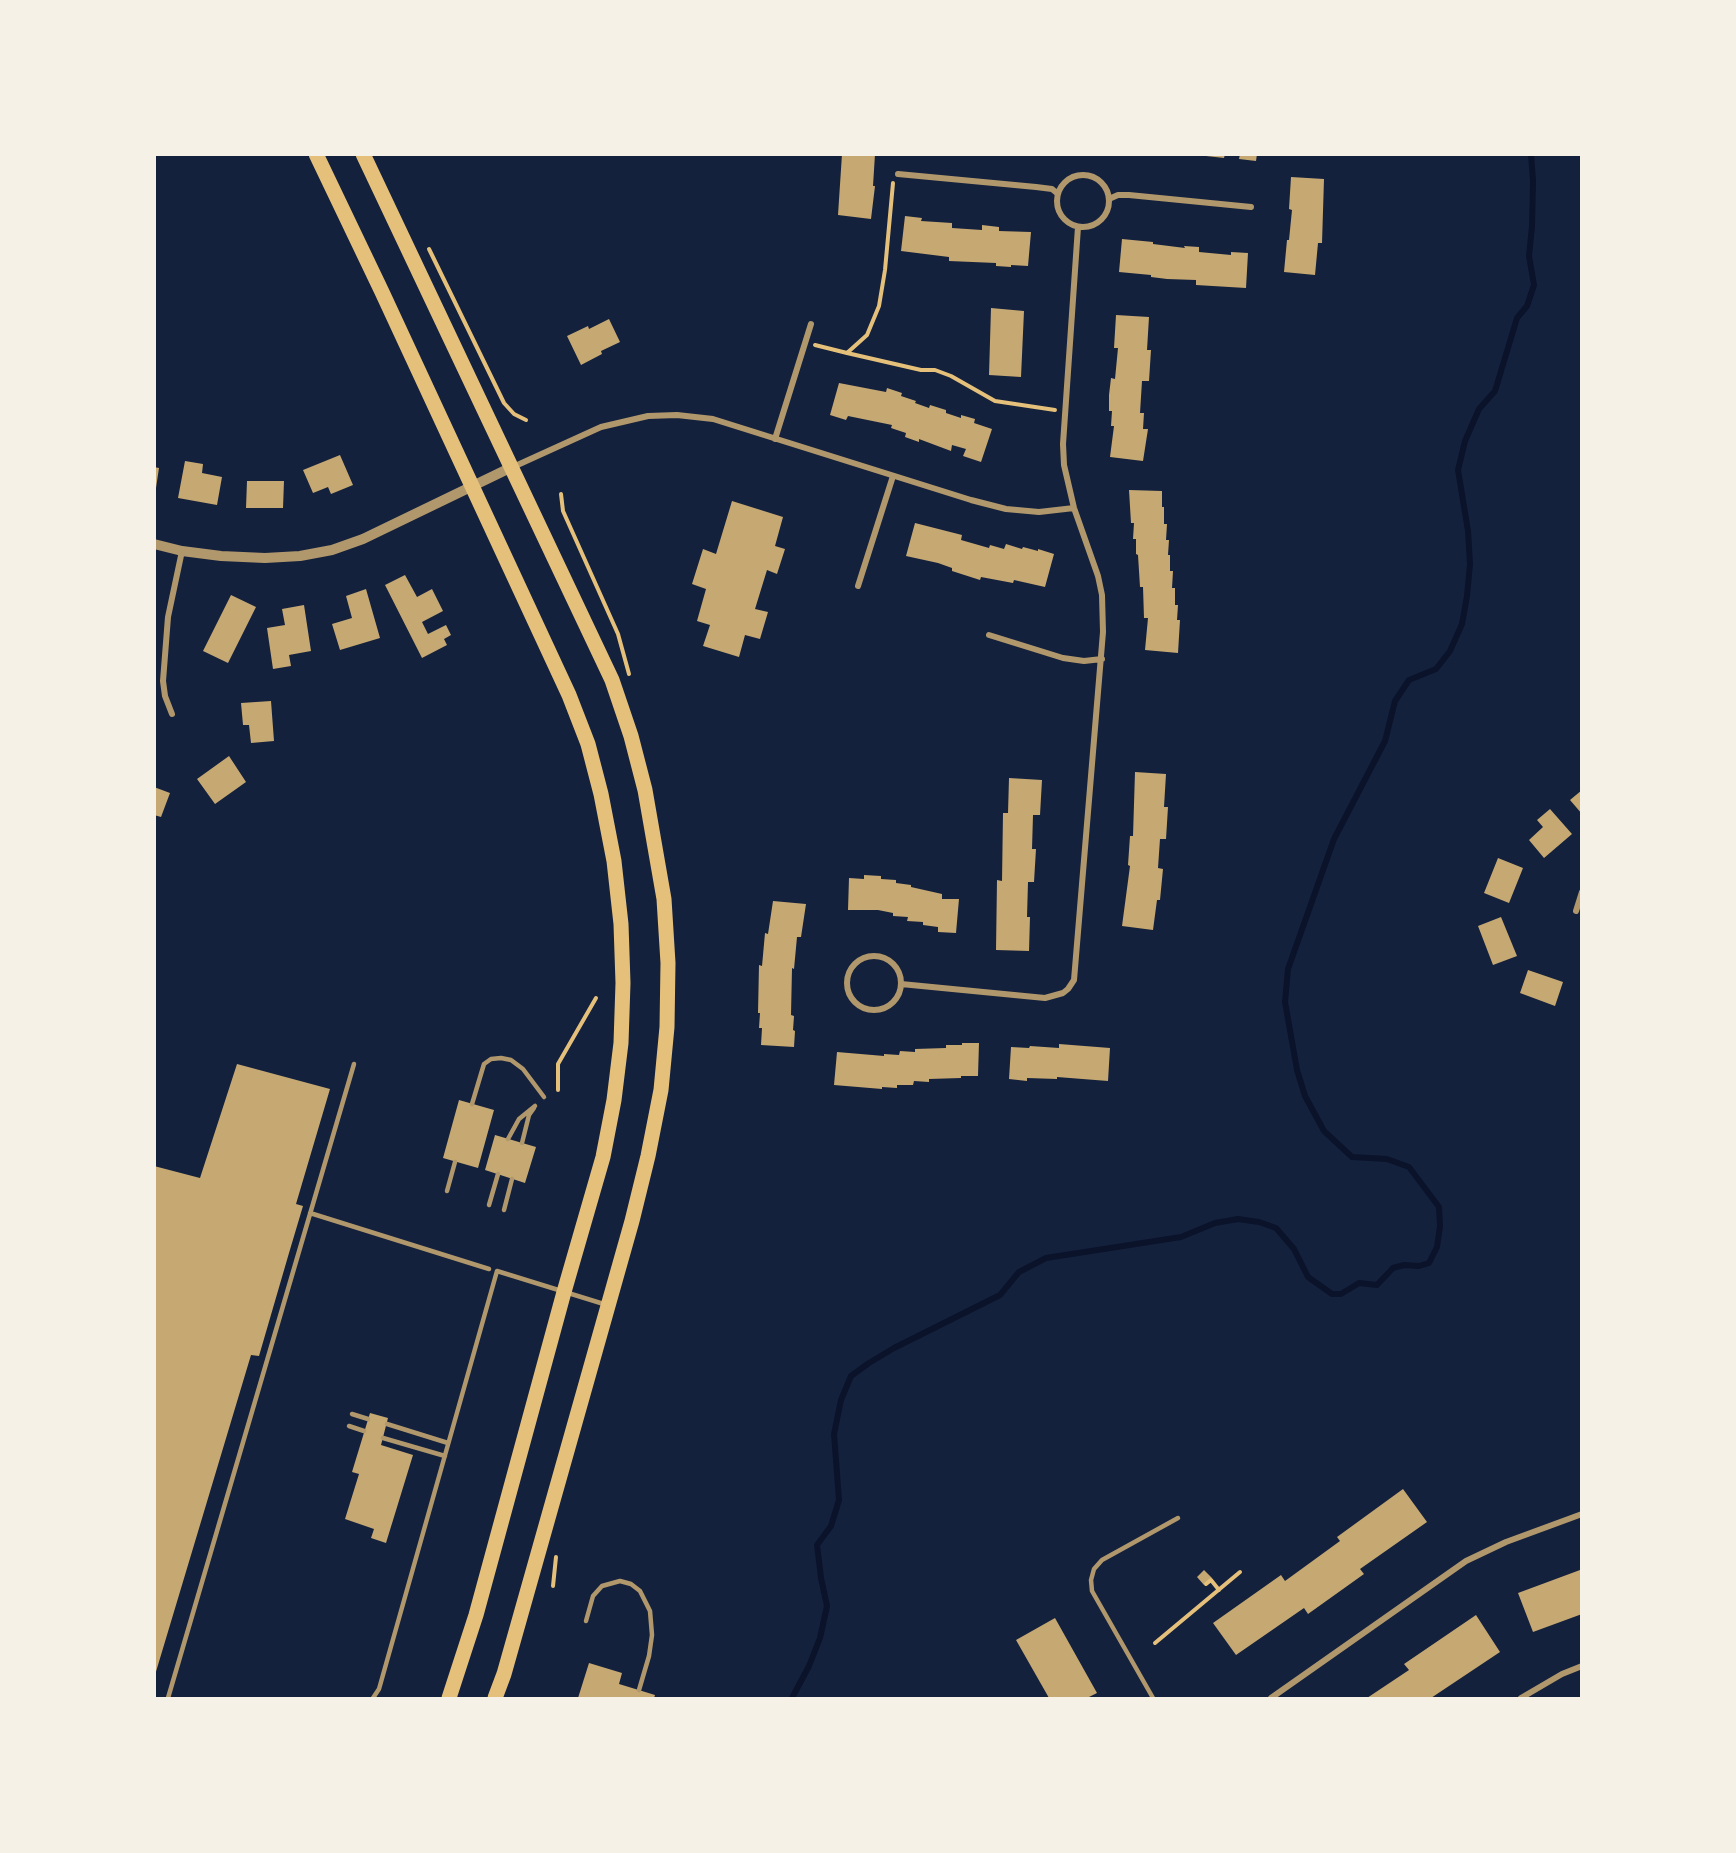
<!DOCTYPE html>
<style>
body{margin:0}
#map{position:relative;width:1736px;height:1853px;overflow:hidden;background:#14213d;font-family:"Space Grotesk",sans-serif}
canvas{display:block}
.frame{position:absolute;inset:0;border:156px solid #f6f1e7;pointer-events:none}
</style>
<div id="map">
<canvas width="1736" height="1853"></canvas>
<div class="frame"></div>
</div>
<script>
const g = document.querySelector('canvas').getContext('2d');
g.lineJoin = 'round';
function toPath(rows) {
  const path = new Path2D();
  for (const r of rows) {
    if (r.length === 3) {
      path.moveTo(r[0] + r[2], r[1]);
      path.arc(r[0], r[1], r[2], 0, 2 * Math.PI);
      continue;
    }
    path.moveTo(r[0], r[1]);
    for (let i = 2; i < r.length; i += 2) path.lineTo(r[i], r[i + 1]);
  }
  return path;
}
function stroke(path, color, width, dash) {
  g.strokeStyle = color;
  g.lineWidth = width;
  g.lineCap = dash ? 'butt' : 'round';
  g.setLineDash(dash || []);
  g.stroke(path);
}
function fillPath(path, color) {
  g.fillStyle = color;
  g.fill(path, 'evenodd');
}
const stream = toPath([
 [792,1698,809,1666,820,1638,827,1606,821,1578,817,1545,831,1526,839,1500,834,1434,841,1400,851,1376,869,1363,894,1348,1000,1295,1019,1272,1046,1258,1181,1237,1215,1223,1238,1219,1259,1222,1276,1228,1294,1249,1308,1277,1332,1294,1341,1294,1359,1283,1377,1285,1393,1268,1404,1265,1419,1266,1429,1263,1437,1247,1440,1226,1439,1207,1409,1167,1387,1159,1352,1157,1324,1131,1305,1096,1297,1070,1285,1002,1288,969,1334,839,1385,741,1395,701,1409,680,1436,669,1450,651,1462,624,1467,596,1470,564,1468,531,1458,470,1465,441,1479,409,1495,391,1517,318,1527,306,1534,285,1529,256,1532,226,1533,181,1531,154]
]);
const building = toPath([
 [842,154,875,154,873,186,875,186,871,219,838,215],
 [1206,154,1225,154,1224,158,1206,156],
 [1240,154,1257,154,1256,161,1239,159],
 [1291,177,1324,179,1322,243,1318,243,1315,275,1284,272,1287,240,1289,240,1292,210,1289,209],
 [905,216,922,218,921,221,952,223,952,228,982,230,982,225,999,227,999,231,1031,232,1028,266,1011,265,1011,267,996,266,996,263,949,261,949,257,901,251],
 [1122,239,1153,242,1153,244,1185,248,1184,246,1199,247,1199,252,1231,255,1231,252,1248,253,1246,288,1196,285,1196,280,1167,279,1151,277,1151,275,1119,272],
 [991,308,1024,311,1021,377,989,375],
 [1116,315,1149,317,1147,350,1151,350,1149,381,1142,381,1140,413,1144,413,1143,429,1148,429,1143,461,1110,457,1114,426,1111,426,1112,411,1109,411,1109,395,1111,378,1115,379,1118,348,1114,348],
 [609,319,620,342,601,351,602,354,581,365,567,336,588,326,589,329],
 [839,383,886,392,887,388,902,393,901,396,916,401,915,403,929,408,930,405,946,410,946,413,961,418,961,415,975,419,974,423,992,429,981,462,963,456,966,449,952,445,951,451,919,439,919,442,905,437,906,433,891,428,892,425,848,416,846,420,830,415],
 [340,455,353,485,331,494,328,487,313,493,303,470],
 [185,461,203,464,202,473,222,477,217,505,178,498],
 [154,467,159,468,156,488,154,488],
 [247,481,284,481,283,508,246,508],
 [1129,490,1162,491,1162,507,1164,507,1164,524,1167,524,1166,540,1169,540,1168,555,1170,555,1170,571,1173,571,1172,588,1175,588,1175,605,1178,605,1177,620,1180,620,1178,653,1145,650,1148,618,1144,618,1143,587,1140,587,1138,555,1136,554,1136,539,1133,539,1134,523,1131,523],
 [732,501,783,517,775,546,785,549,777,574,767,570,755,609,768,612,760,639,745,635,739,657,703,646,710,625,697,621,706,589,692,584,703,549,716,554],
 [915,523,962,535,961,540,989,548,990,545,1004,549,1006,544,1022,549,1023,547,1038,551,1038,549,1054,554,1045,587,1014,580,1013,583,981,577,980,580,952,571,952,568,938,563,906,556],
 [405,575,417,597,432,589,443,611,422,622,428,634,446,625,451,635,444,639,447,645,422,658,385,585],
 [366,589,380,638,340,650,332,624,352,618,346,596],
 [231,595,256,607,228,663,203,651],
 [304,605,311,651,289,655,291,666,273,669,267,628,285,625,282,609],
 [271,701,274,741,251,743,249,725,243,725,241,703],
 [229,756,246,782,215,804,197,779],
 [1135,772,1166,774,1164,807,1168,807,1166,839,1160,839,1158,868,1163,869,1160,900,1157,900,1153,930,1122,926,1130,866,1128,865,1130,836,1133,836],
 [1009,778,1042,780,1040,815,1033,815,1032,849,1036,849,1034,882,1028,882,1027,917,1030,917,1029,951,996,950,997,880,1002,881,1003,813,1008,813],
 [154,787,170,793,161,817,154,815],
 [1582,790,1582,814,1570,800],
 [1550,809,1572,834,1544,858,1529,840,1543,827,1537,820],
 [1498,858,1523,868,1509,903,1484,893],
 [864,875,881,876,881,879,896,880,896,883,911,885,911,887,942,894,942,899,959,899,956,933,938,932,938,927,923,925,923,922,907,921,908,917,893,916,893,913,878,910,848,910,849,878,864,879],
 [773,901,806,904,801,937,797,937,794,969,792,968,791,1015,794,1016,793,1030,795,1031,794,1047,761,1045,762,1028,759,1028,760,1013,758,1013,759,965,762,966,765,933,768,934],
 [1501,917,1517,956,1493,965,1478,926],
 [1528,970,1563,982,1555,1006,1520,993],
 [962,1043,979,1043,978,1076,961,1076,961,1078,929,1079,929,1082,914,1081,913,1085,897,1085,897,1088,882,1087,882,1089,834,1085,837,1052,884,1056,884,1054,899,1055,900,1051,915,1052,915,1049,946,1048,946,1045,962,1045],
 [1059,1044,1110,1048,1108,1081,1057,1077,1057,1079,1027,1078,1027,1081,1009,1079,1011,1047,1029,1048,1030,1046,1059,1048],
 [237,1064,330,1089,296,1204,303,1206,289,1253,259,1356,251,1355,155,1675,154,1166,200,1178],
 [459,1100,494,1110,478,1168,443,1158],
 [495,1135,536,1147,525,1183,485,1170],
 [370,1413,388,1418,381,1445,413,1455,386,1543,371,1538,374,1529,345,1519,359,1474,352,1472],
 [1403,1489,1427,1522,1360,1569,1364,1574,1308,1614,1304,1608,1236,1655,1213,1623,1281,1575,1285,1581,1340,1541,1337,1537],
 [1204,1570,1212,1578,1204,1585,1197,1577],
 [1580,1570,1582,1614,1533,1632,1518,1593],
 [1476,1615,1500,1652,1431,1698,1367,1698,1409,1670,1404,1664],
 [1055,1618,1097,1693,1087,1698,1049,1698,1016,1640],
 [589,1663,622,1673,619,1684,655,1695,654,1698,578,1698]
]);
const path = toPath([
 [893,183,885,270,879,306,867,335,847,353,921,370,935,370,951,376,995,401,1055,410],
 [429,249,504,403,514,414,526,420],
 [815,345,847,353],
 [561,494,563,511,618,634,629,674],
 [558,1090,558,1064,596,998],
 [1206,1584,1211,1580,1219,1590],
 [553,1586,556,1557],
 [1155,1643,1240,1572]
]);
const service = toPath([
 [472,1104,484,1064,491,1059,501,1058,511,1060,523,1069,544,1097],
 [508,1139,519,1119,535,1106],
 [522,1143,529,1115,534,1108],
 [447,1191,455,1162],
 [489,1205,498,1174],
 [504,1210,512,1179],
 [310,1213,489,1269],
 [352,1414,368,1419],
 [387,1424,448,1443],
 [349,1426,364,1431],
 [383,1438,445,1456],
 [586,1621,593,1596,602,1586,620,1581,631,1584,640,1591,650,1611,652,1635,649,1656,639,1690],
 [168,1698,354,1064],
 [373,1698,379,1689,497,1271,607,1305],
 [1153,1698,1092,1591,1091,1580,1094,1569,1102,1560,1178,1518]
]);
const minor = toPath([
 [898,174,1036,187,1052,189,1058,194],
 [1083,201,26],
 [1109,199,1118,195,1129,195,1251,207],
 [775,439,811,324],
 [513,467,601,427,648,416,677,415,713,419,971,500,1006,509,1039,512,1074,508],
 [858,586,893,476],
 [989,635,1063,658,1084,661,1102,659],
 [172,714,165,696,163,681,168,617,182,551],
 [1576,911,1582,892],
 [874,983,27],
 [901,984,1045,998,1063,993,1068,989,1074,980,1103,632,1102,595,1098,576,1074,508,1064,465,1063,444,1078,227],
 [1271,1698,1466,1561,1506,1542,1582,1514],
 [1521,1698,1562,1674,1582,1666]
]);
const tertiary = toPath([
 [154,544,182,551,221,556,265,558,300,556,332,550,363,539,512,467]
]);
const primary = toPath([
 [316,154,382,292,569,695,588,744,601,794,614,861,621,924,623,983,621,1043,614,1100,603,1157,564,1292,476,1615,449,1698],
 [363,154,612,680,631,736,645,790,664,899,668,963,667,1027,661,1090,648,1156,632,1221,504,1674,495,1698]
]);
stroke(stream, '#0b132b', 6);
fillPath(building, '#c6a872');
stroke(path, '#e5c07b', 4);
stroke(service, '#b1986c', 4.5);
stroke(minor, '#b1986c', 6);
stroke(tertiary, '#b1986c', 10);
stroke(primary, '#e5c07b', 15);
</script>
